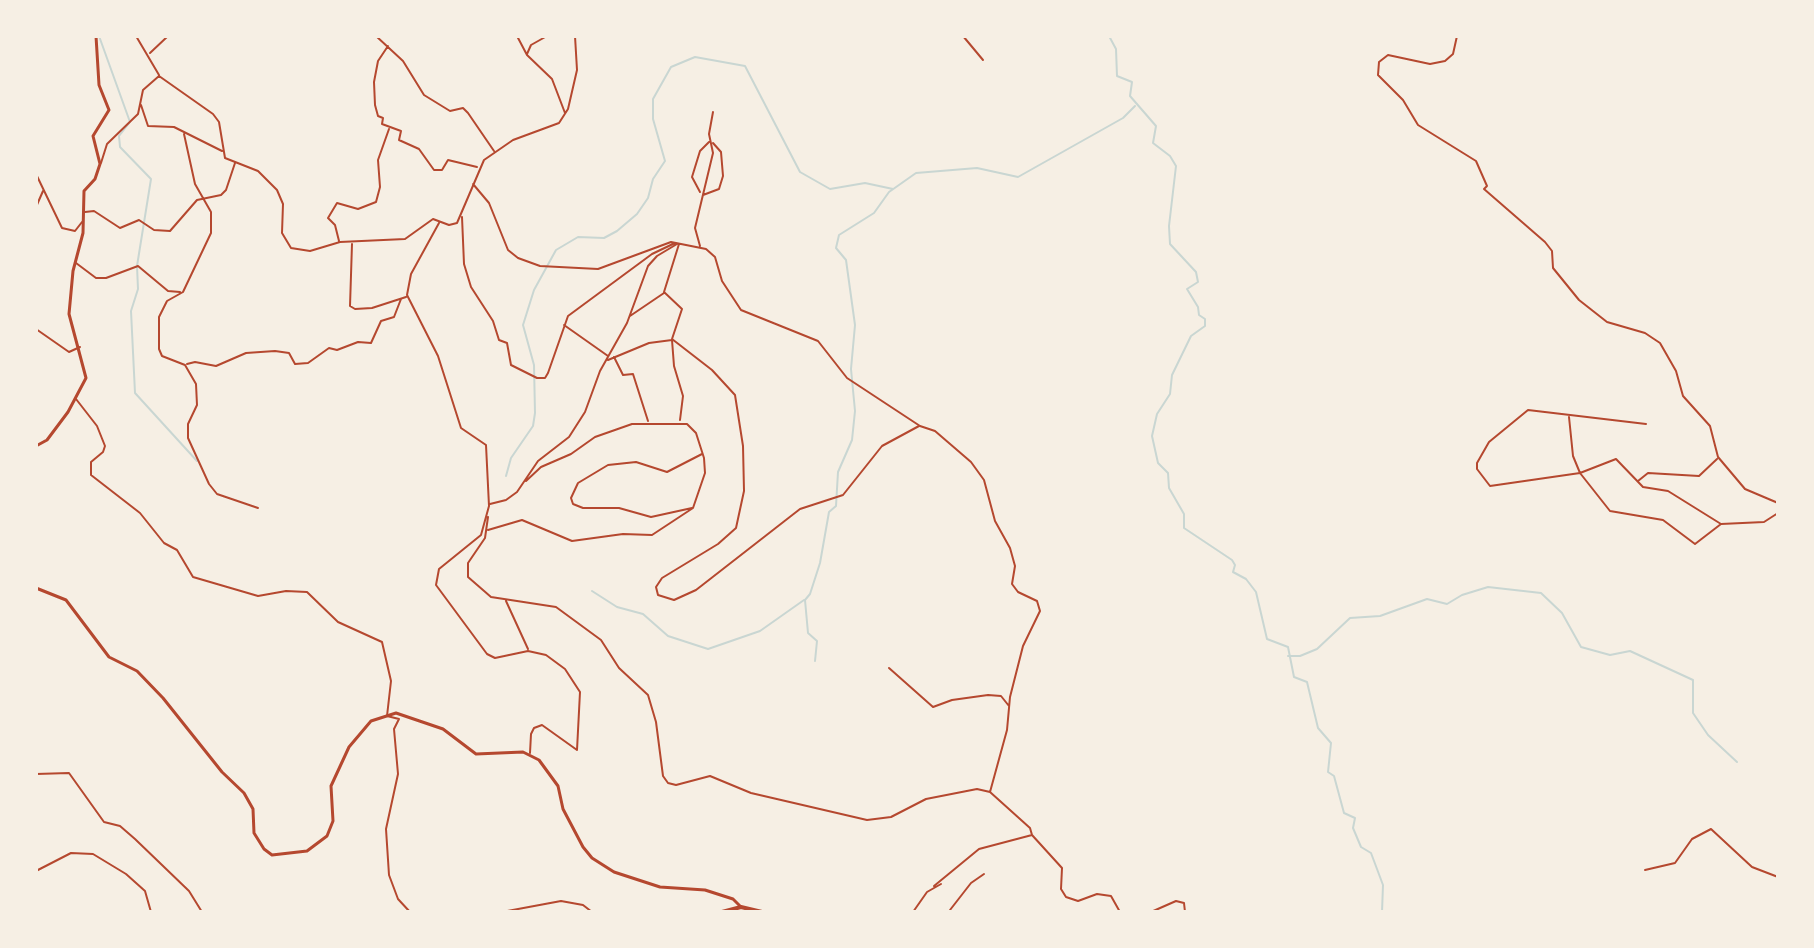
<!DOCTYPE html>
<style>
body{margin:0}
#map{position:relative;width:1814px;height:948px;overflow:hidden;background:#f6efe4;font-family:"IBM Plex Sans",sans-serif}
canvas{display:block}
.frame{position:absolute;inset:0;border:38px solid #f6efe4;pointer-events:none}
</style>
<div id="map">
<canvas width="1814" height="948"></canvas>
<div class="frame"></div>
</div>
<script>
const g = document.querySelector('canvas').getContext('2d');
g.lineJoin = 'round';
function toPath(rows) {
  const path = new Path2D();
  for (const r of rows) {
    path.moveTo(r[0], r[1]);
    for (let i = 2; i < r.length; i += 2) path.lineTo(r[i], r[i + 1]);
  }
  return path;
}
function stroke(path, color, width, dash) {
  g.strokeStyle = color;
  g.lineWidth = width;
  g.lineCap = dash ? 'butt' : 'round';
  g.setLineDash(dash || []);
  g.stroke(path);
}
const stream = toPath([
 [99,36,130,122,119,136,120,147,151,179,137,266,138,289,131,311,135,393,197,461],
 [1109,36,1116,49,1117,76,1132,82,1130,96,1156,126,1153,143,1170,156,1176,166,1169,226,1170,244,1196,272,1198,282,1187,289,1198,307,1199,315,1205,319,1205,326,1191,336,1172,375,1170,394,1157,414,1152,436,1158,463,1168,473,1169,488,1184,514,1184,528,1232,560,1235,565,1233,572,1246,579,1256,592,1267,639,1288,647,1294,677,1307,682,1318,728,1331,743,1328,772,1334,776,1344,813,1355,818,1353,828,1361,847,1371,853,1383,885,1382,912],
 [506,476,511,458,533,426,535,413,534,365,523,325,534,290,556,250,578,237,604,238,617,231,637,214,648,198,653,179,665,161,653,119,653,99,671,67,695,57,745,66,800,172,830,189,865,183,893,189],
 [592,591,617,607,643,614,668,636,708,649,760,631,804,600],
 [1288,656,1300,656,1317,649,1350,618,1380,616,1427,599,1447,604,1462,595,1488,587,1541,593,1562,613,1581,647,1610,655,1630,651,1693,680,1693,713,1708,735,1737,762],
 [815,661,817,641,808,633,805,600,810,594,820,563,829,512,836,506,838,472,852,440,855,411,851,369,855,325,846,260,836,248,839,235,874,213,889,192,916,173,977,168,1018,177,1123,118,1135,106]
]);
const minor = toPath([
 [136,36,159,75],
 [376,36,403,61,424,95,450,111,463,108,468,113,494,151],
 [517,36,527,55,552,79,565,113],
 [963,36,983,60],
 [1457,36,1453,54,1445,61,1430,64,1388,55,1379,62,1378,75,1403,100,1418,125,1476,161,1487,186,1484,189,1545,242,1552,251,1553,268,1579,300,1607,322,1645,333,1660,343,1676,371,1683,396,1710,426,1718,457,1745,489,1778,503],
 [388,46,378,61,374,82,375,105,378,116,383,118,382,124,401,131,399,140,419,149,434,170,442,170,448,160,477,167],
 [150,53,168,36],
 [527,54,531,45,547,36],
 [141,105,148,126,174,127,222,151],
 [184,134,195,184,211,212,211,233,183,292,167,301,159,317,159,349,162,356,185,365,196,384,197,405,188,424,188,438,209,484,217,494,258,508],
 [101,163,107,144,138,114,143,90,159,76,213,114,219,122,225,158,258,171,277,190,283,204,282,233,291,248,310,251,340,242,405,239,433,219,449,225,457,223,484,160,513,140,559,123,568,109,577,70,575,36],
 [36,174,62,228,75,231,82,222],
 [473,184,489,203,508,250,518,258,540,266,598,269,671,242,706,249,715,257,722,281,741,310,818,341,847,378,920,426,935,431,971,462,984,480,995,521,1010,548,1015,566,1012,584,1018,592,1037,601,1040,611,1023,646,1010,697,1007,730,990,792],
 [700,192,692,177,700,151,709,142],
 [703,195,719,189,723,176,721,152,713,143],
 [36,207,43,191],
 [85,212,94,211,120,228,139,220,154,230,170,231,197,200,221,195,226,190,235,163],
 [462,217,464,264,471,287,493,321,499,340,507,343,511,365,537,378,545,378,548,373,568,316,652,254,675,243],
 [439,223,411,274,407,295,438,356,461,428,486,445,489,506,481,535,439,569,436,585,487,654,495,658,528,651,546,655,565,669,580,692,577,750,542,725,534,728,531,734,530,753],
 [339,241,335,225,328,218,337,203,358,209,376,202,380,187,378,160,389,129],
 [352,244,350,306,355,309,372,308,406,297],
 [679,244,664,292,682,309,672,339,712,370,735,395,743,446,744,491,736,528,718,544,662,578,656,587,658,595,674,600,696,590,800,509,843,495,882,446,919,426],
 [700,246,695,228,713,153,709,134,713,112],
 [76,263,96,278,106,278,138,266,168,291,180,292],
 [630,316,664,293],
 [564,325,608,356],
 [36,329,69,352,80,347],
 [614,357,623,375,633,374,648,421],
 [608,360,649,343,672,340,674,366,683,396,680,420],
 [187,364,195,362,216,366,246,353,275,351,289,353,295,364,308,363,329,348,337,350,358,342,371,343,381,321,394,317,401,299],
 [76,399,97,426,105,446,103,452,91,462,91,475,140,513,164,543,177,550,193,577,258,596,286,591,307,592,338,622,382,642,391,681,387,716,399,719,394,729,398,774,386,829,389,875,398,899,410,912],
 [1569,417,1573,456,1580,473,1610,511,1663,520,1695,544,1721,524],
 [1646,424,1528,410,1489,442,1477,463,1477,469,1490,486,1580,473,1616,459,1643,487,1668,491,1721,524,1764,522,1778,513],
 [1638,481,1648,473,1699,476,1717,459],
 [490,504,506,500,517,492,538,461,569,437,585,412,600,371,627,323,648,266,657,256,677,244],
 [692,508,651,517,619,508,583,508,573,504,571,498,578,483,608,465,636,462,667,472,702,454],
 [488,517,485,538,468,563,468,577,491,597,556,607,601,640,619,668,648,695,656,722,663,776,668,783,676,785,710,776,751,793,867,820,891,817,926,799,977,789,990,792,1030,828,1032,835],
 [488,530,522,520,572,541,623,534,652,535,693,508,705,473,704,458,696,433,687,424,632,424,595,437,571,454,541,467,526,481],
 [506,601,528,649],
 [889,668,933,707,952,700,988,695,1001,696,1009,706],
 [36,774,69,773,104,822,120,826,135,839,189,891,202,912],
 [1645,870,1675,863,1692,839,1711,829,1752,867,1778,877],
 [36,871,71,853,93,854,126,874,145,891,151,912],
 [934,886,979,849,1032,835,1062,868,1061,889,1066,897,1078,901,1097,894,1111,896,1120,912],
 [950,910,971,883,984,874],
 [502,912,561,901,583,905,592,912],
 [913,912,927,892,941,884],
 [942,912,969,912],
 [1151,912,1176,901,1184,903,1185,912]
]);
const secondary = toPath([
 [36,446,47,440,68,412,86,378,69,314,73,271,83,233,84,191,95,179,100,164,93,136,109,110,99,85,96,36],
 [36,588,66,600,109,657,137,671,163,698,222,772,244,793,253,809,254,833,264,849,272,855,307,851,327,836,333,821,331,786,349,747,371,721,396,713,443,729,476,754,523,752,539,760,558,786,563,809,583,847,592,858,614,872,660,887,705,890,733,899,741,907]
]);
const primary = toPath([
 [722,912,741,907,762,912]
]);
stroke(stream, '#c9d6d2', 2);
stroke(minor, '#b5482f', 2);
stroke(secondary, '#b5482f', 3);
stroke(primary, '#b5482f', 4);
</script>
